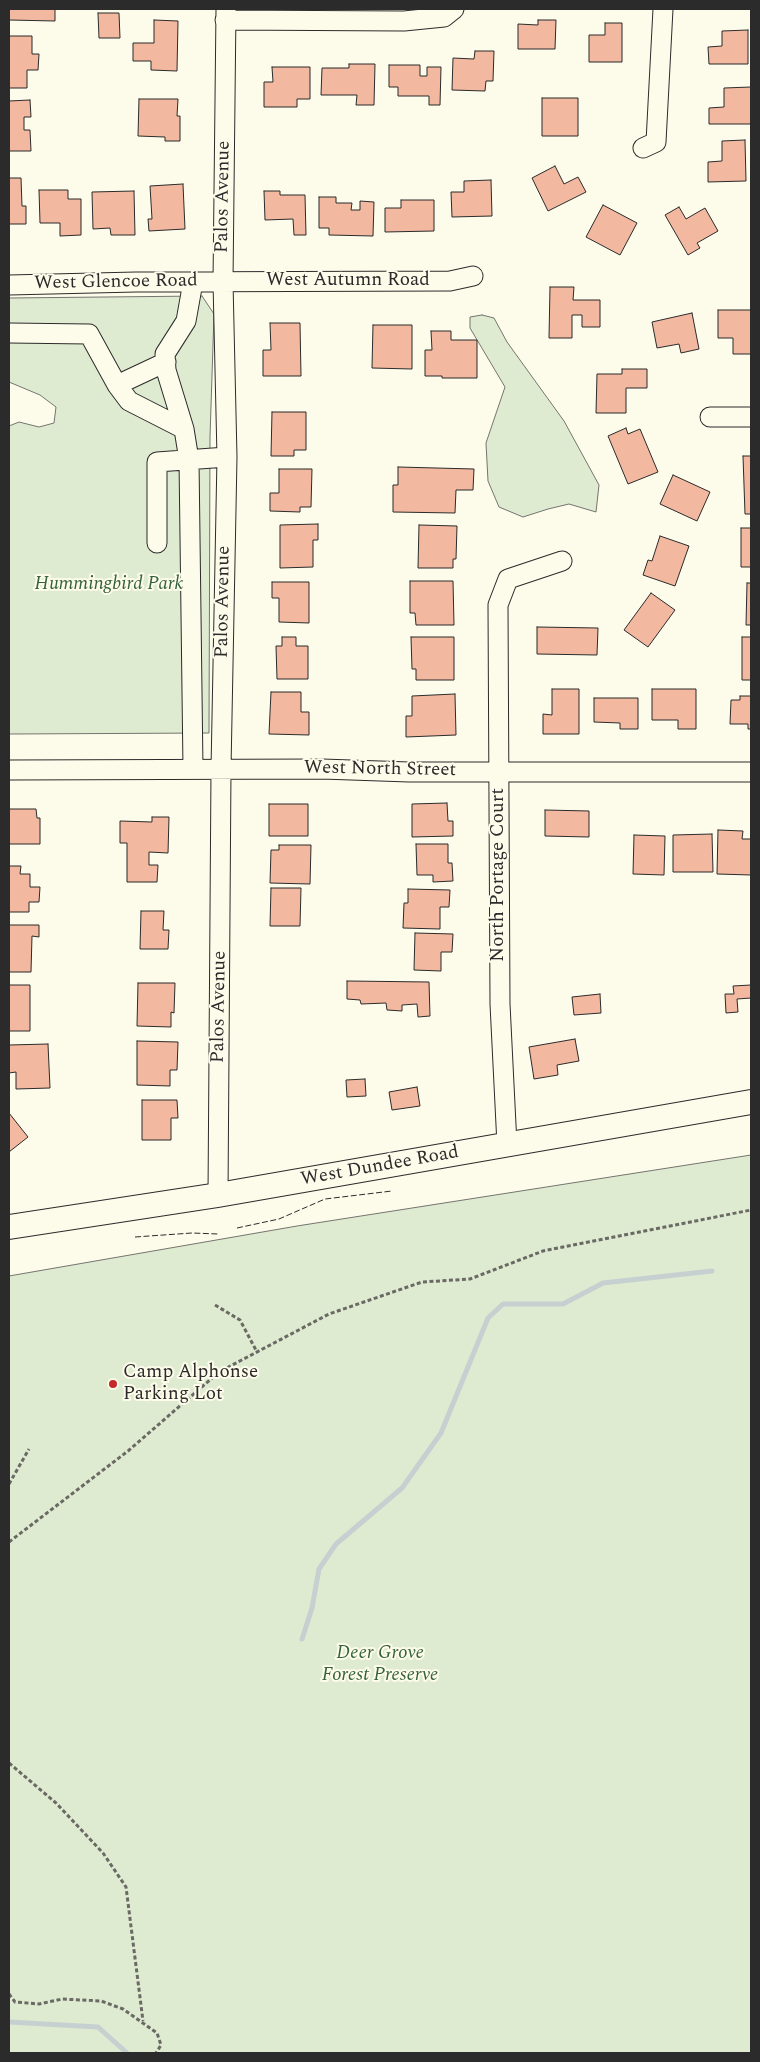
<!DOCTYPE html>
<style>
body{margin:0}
#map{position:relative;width:760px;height:2062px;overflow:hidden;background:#fdfbea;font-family:Spectral,serif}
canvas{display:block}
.frame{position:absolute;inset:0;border:10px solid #2b2b2b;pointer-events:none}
</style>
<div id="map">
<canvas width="760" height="2062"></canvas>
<div class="frame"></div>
</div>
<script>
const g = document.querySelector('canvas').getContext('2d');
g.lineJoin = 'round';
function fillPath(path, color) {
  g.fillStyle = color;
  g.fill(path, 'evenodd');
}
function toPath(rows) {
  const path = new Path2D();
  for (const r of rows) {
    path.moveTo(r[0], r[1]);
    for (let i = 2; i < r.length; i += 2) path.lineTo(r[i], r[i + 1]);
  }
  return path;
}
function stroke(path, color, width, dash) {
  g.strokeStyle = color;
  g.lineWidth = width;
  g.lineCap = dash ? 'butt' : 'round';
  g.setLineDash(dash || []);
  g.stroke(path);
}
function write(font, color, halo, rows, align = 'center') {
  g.font = font + ' Spectral,serif';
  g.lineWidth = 4;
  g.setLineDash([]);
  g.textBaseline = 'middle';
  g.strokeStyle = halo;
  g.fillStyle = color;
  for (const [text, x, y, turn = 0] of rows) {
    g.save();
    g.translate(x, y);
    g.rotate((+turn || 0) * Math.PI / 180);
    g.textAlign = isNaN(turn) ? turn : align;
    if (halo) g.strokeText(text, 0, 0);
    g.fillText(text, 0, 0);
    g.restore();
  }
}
const green = toPath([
 [202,296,214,314,210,437,209,733,9,734,9,426,19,422,39,427,54,423,56,407,40,395,9,382,9,298,202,296],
 [482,315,494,318,507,342,564,421,599,485,596,512,569,504,548,509,523,517,499,507,488,481,486,443,505,387,470,328,470,317,482,315],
 [751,1155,751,2053,9,2053,9,1276,297,1226,751,1155]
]);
const stream = toPath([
 [302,1639,312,1608,319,1569,336,1544,402,1488,441,1433,488,1318,503,1304,563,1304,603,1283,712,1271],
 [9,2022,98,2027,127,2053]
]);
const building = toPath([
 [9,9,55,9,55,21,9,20,9,9],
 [98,13,119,13,120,38,99,38,98,13],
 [154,20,178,21,177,71,151,70,151,61,133,61,133,43,154,43,154,20],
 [538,20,556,20,555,49,518,49,518,24,538,25,538,20],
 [605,23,622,23,622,62,589,62,589,35,605,35,605,23],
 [748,30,748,64,709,64,708,47,722,46,722,31,748,30],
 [9,36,32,36,32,54,39,54,38,70,27,70,27,88,9,88,9,36],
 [475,51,494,51,493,81,486,81,485,91,452,90,453,58,474,59,475,51],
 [349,64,375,64,374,105,356,105,357,95,321,95,322,68,349,68,349,64],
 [389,65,420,65,420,76,427,76,427,67,441,67,440,105,429,105,429,96,398,96,398,87,389,87,389,65],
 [272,67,310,67,310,99,297,99,297,107,264,107,264,82,273,82,272,67],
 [751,87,751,124,709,124,709,108,724,107,724,88,751,87],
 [542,98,578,98,578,136,542,136,542,98],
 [139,99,178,99,177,116,180,116,180,141,165,141,165,137,138,136,139,99],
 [30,100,31,117,24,117,24,130,30,130,31,151,9,151,9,101,30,100],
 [745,140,746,181,708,182,708,162,722,161,722,141,745,140],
 [555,166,564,184,578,177,586,192,548,211,532,178,555,166],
 [9,178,21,178,22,206,26,206,26,224,9,224,9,178],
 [491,180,492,216,452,217,451,192,464,192,464,181,491,180],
 [183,184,185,229,149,231,148,219,152,219,150,186,183,184],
 [39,190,68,190,68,199,81,199,81,235,60,236,60,223,40,223,39,190],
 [134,191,135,235,111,235,110,228,93,229,92,192,134,191],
 [264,191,280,191,280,195,305,195,306,235,294,235,293,219,265,220,264,191],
 [319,197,336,197,336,203,352,203,351,210,360,210,360,201,374,202,373,236,329,235,329,228,319,228,319,197],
 [401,200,434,200,434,231,385,232,385,208,401,208,401,200],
 [603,205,637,223,620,255,586,237,603,205],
 [679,207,686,219,705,208,718,231,697,243,700,248,688,255,665,215,679,207],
 [550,287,574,287,573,300,600,300,600,327,582,327,582,315,572,315,572,338,549,338,550,287],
 [718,310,751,310,751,354,733,354,733,338,718,338,718,310],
 [692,313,699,349,681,353,679,344,657,348,652,322,692,313],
 [270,323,300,323,301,376,263,376,263,350,271,350,270,323],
 [373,325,412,325,412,369,372,368,373,325],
 [431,331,451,331,451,340,477,340,477,378,442,378,442,376,425,376,425,350,432,350,431,331],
 [622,369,647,369,647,388,626,388,626,413,596,413,597,374,622,374,622,369],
 [272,412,306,412,306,450,294,450,294,456,271,456,272,412],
 [626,428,628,434,640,429,658,472,628,484,608,436,626,428],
 [743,456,751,456,751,514,745,514,743,456],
 [398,467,474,469,473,490,456,490,455,513,393,512,393,485,398,485,398,467],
 [279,469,312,469,311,507,300,507,300,512,270,511,270,493,279,493,279,469],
 [673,475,710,492,697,521,660,504,673,475],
 [318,524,318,540,313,540,313,567,280,568,280,525,318,524],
 [419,525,457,526,456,559,453,559,453,568,418,568,419,525],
 [741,528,751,528,751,567,741,567,741,528],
 [660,536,689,546,675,586,643,575,648,560,652,561,660,536],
 [410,581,453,581,454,625,416,625,415,613,410,613,410,581],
 [272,582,309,582,309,623,279,622,279,598,272,598,272,582],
 [747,583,751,583,751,625,746,625,747,583],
 [651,593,675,610,648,647,624,630,651,593],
 [537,627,598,628,597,655,537,654,537,627],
 [282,637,296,637,296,646,308,646,308,679,277,679,276,646,282,646,282,637],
 [411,637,454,637,454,680,416,680,416,669,412,669,411,637],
 [742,637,751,637,751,680,742,680,742,637],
 [552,689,579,689,579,734,543,734,543,714,552,715,552,689],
 [652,689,696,689,696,729,678,729,678,720,652,720,652,689],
 [271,692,301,692,301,712,309,712,309,735,269,734,271,692],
 [455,694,456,735,406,737,406,716,412,716,412,696,455,694],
 [740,696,751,696,751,729,748,729,748,724,730,724,731,700,740,700,740,696],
 [594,698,638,698,638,729,620,729,620,723,594,722,594,698],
 [447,803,448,821,453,821,453,836,412,837,412,804,447,803],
 [269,804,308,804,308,836,269,836,269,804],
 [9,806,9,809,36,809,37,818,40,818,40,844,9,844,9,806],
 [545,810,589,811,589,837,545,836,545,810],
 [152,817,169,817,168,853,149,852,149,865,158,865,157,882,127,882,127,843,120,843,120,821,152,822,152,817],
 [718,830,743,831,742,839,751,839,751,875,717,874,718,830],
 [712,834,713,872,673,872,673,835,712,834],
 [634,835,665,836,664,875,633,874,634,835],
 [416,844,448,844,448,863,452,863,453,881,433,882,433,875,417,875,416,844],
 [279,845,311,845,310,884,270,883,271,850,279,850,279,845],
 [9,866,21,866,20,874,30,874,30,887,40,887,39,902,29,902,29,912,9,912,9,866],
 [271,888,301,888,300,926,270,926,271,888],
 [408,889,450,890,449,907,440,907,440,929,403,928,404,903,408,903,408,889],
 [141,911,164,911,163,930,169,930,168,949,140,949,141,911],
 [9,925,39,925,39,937,32,936,31,972,9,972,9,925],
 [415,933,453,934,452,952,441,952,441,971,414,970,415,933],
 [347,981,429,982,430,1016,418,1017,417,1004,402,1005,402,1011,387,1010,386,1003,361,1004,360,1000,347,999,347,981],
 [138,983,175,983,174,1013,171,1012,171,1027,137,1026,138,983],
 [9,985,30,985,30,1031,9,1031,9,985],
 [751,985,751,998,737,999,738,1012,726,1013,725,994,734,994,733,986,751,985],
 [600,994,601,1013,574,1015,572,997,600,994],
 [575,1039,579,1061,557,1065,558,1075,534,1079,529,1047,575,1039],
 [137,1041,178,1042,177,1070,170,1070,170,1086,137,1085,137,1041],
 [48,1044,50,1088,16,1089,16,1072,9,1073,9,1045,48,1044],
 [365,1079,366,1096,347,1097,346,1080,365,1079],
 [417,1087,420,1106,392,1110,389,1092,417,1087],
 [142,1100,177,1100,178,1118,171,1118,171,1140,142,1140,142,1100],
 [9,1113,28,1137,9,1152,9,1113]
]);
const path = toPath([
 [215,1305,240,1320,257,1352],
 [9,1484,29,1449],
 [9,1542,128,1451,219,1372,329,1314,422,1282,470,1279,543,1251,751,1210],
 [9,1763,56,1803,103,1853,126,1887,143,2021],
 [9,1994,15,2002,39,2004,62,1999,101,2001,123,2009,157,2033,161,2045,156,2053]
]);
const minor = toPath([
 [225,20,404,21,444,17,454,9],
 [643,148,656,142,663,9],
 [9,285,136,282,450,281,473,276],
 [9,333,89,334,117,385,129,401,184,429],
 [117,385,166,362],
 [710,417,751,417],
 [157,543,157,462,227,457],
 [193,769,189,460,184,429,166,370,165,354,186,321,193,282],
 [9,770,322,769,409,772,751,772],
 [507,1145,500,1004,498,605,508,579,562,561],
 [218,1195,221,769,227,457,223,282,226,9]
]);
const major = toPath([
 [9,1227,218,1195,751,1102]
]);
const fence = toPath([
 [237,1228,279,1219,325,1199,392,1191],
 [135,1237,192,1233,218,1234]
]);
const markers = [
 [113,1384,5,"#c62828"]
];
const streetNames = [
 ["Palos Avenue",224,197,-89],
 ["West Autumn Road",348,281],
 ["West Glencoe Road",116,283,-1],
 ["Palos Avenue",224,602,-89],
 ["West North Street",380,770,1],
 ["North Portage Court",499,875,-90],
 ["Palos Avenue",220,1007,-89],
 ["West Dundee Road",380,1167,-10]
];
const parkNames = [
 ["Hummingbird Park",109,585],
 ["Deer Grove",380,1654],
 ["Forest Preserve",380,1676]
];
const poiNames = [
 ["Camp Alphonse",123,1373],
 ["Parking Lot",123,1395]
];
fillPath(green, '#deebd1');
stroke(green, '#74746e', 1);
stroke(stream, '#c7d0d0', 5);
fillPath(building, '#f2b8a0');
stroke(building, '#2b2b2b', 1);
stroke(minor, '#2b2b2b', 21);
stroke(major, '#2b2b2b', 26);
stroke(path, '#6a6964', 3, [4, 2.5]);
stroke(minor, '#fdfbea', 19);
stroke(major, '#fdfbea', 24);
stroke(fence, '#2b2b2b', 1, [6, 2.5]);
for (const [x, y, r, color] of markers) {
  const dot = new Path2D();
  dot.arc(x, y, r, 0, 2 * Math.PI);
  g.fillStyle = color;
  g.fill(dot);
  stroke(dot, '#fdfbea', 2);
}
write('19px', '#2b2b2b', '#fdfbea', streetNames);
write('italic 19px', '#34623c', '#fdfbea', parkNames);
write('19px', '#2b2b2b', '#fdfbea', poiNames, 'left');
</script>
